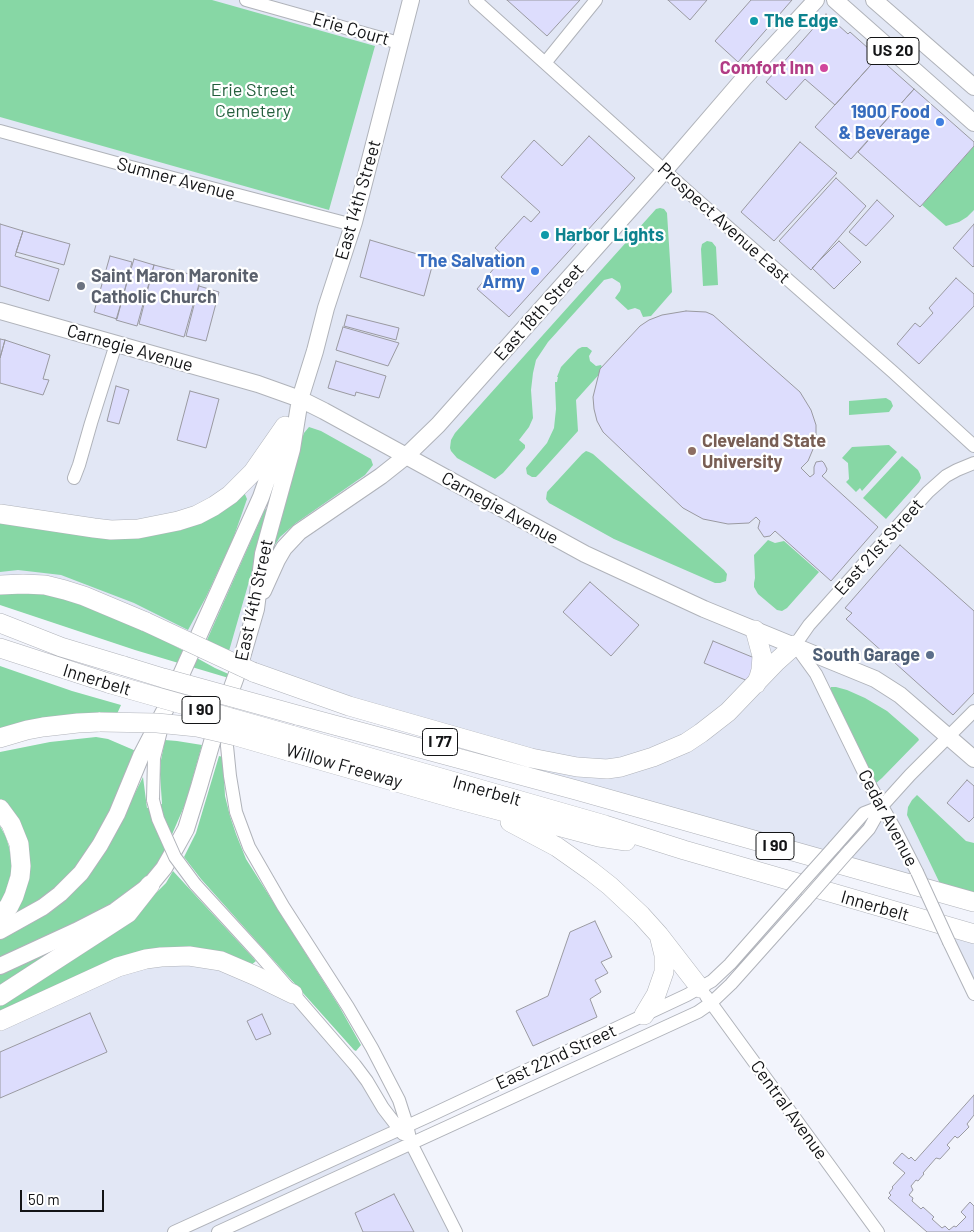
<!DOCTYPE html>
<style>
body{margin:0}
#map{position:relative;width:974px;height:1232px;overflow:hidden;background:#f2f4fc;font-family:Barlow,sans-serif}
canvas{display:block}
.scale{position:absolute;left:20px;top:1190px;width:84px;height:22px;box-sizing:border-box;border:2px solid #131416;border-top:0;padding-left:6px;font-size:15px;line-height:18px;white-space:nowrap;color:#131416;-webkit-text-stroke:4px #fff;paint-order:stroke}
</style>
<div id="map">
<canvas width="974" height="1232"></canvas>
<div class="scale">50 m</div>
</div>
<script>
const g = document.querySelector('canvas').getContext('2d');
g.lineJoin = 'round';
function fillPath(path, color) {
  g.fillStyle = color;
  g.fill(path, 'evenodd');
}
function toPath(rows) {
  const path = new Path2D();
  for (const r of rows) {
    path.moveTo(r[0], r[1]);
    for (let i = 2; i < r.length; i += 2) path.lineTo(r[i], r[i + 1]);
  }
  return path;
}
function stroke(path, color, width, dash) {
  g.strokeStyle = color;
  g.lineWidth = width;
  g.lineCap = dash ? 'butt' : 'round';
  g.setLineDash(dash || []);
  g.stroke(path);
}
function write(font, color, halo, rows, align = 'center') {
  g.font = font + ' Barlow,sans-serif';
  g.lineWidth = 4.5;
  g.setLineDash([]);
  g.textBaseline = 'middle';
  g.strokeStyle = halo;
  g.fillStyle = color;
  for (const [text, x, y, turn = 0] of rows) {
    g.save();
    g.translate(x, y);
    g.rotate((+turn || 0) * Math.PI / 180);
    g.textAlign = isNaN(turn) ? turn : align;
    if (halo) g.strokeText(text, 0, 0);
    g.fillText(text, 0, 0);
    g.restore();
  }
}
const built = toPath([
 [0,0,974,0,974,902,576,790,496,758,363,720,324,705,253,672,0,585],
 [957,929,974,938,974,994,949,942],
 [189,956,293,994,399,1129,456,1232,0,1232,0,1021,118,967]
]);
const green = toPath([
 [0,0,212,0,375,46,329,210,0,117],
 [974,146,974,210,967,217,959,222,946,226,922,205],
 [660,208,664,209,667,213,672,292,651,316,643,317,640,310,635,308,628,310,615,298,620,291,621,287,620,283,612,278,604,280,548,342,536,360,533,373,531,390,533,418,529,427,519,440,525,445,525,448,503,473,495,479,457,458,451,451,450,448,451,440,455,433,656,209],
 [707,241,712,242,716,247,718,285,703,286,701,249,702,244],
 [582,347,587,347,592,351,589,356,590,361,596,366,601,365,603,370,576,400,578,431,540,473,536,477,532,477,527,474,526,468,547,443,554,428,556,409,555,384,555,382,557,382,558,377,557,377,561,367,578,349],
 [886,398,891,401,893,406,889,412,849,415,849,401],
 [309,427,321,431,371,459,373,465,365,475,296,523,280,537,273,548,300,444,304,433],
 [889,445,897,452,862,491,860,488,856,492,846,482,849,479,848,463,842,458,852,447],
 [586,451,589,452,593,454,724,570,727,574,726,581,720,583,715,583,614,539,549,503,546,499,547,492,582,454],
 [902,456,918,470,920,474,921,478,919,482,886,519,863,498],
 [244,492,247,499,233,539,206,597,188,630,134,603,61,575,18,570,0,572,0,519,124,536],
 [265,509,269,512,229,651,207,640],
 [768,540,775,543,784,541,819,572,787,608,782,611,777,610,758,594,754,587,754,583,755,578,754,555],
 [20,589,83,600,166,641,215,668,233,676,232,679,135,650,0,605,0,592],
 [0,666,72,691,121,705,117,714,0,733],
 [831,687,836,687,847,690,865,698,887,711,918,738,919,740,882,778,875,784,830,689],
 [96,737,108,739,136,751,107,820,85,856,61,885,12,919,21,896,0,801,0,752,50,742],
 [165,740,177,741,202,745,186,802,164,853,157,864,142,881,124,898,0,960,0,940,49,913,90,872,110,843,143,777,147,808,162,804,160,774,161,760],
 [219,756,223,757,225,796,230,816,236,834,246,859,339,1006,361,1045,356,1051,354,1050,201,879,184,857,196,833],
 [917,795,966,841,974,843,974,902,945,894,907,815,908,807,912,800],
 [0,826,6,837,9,847,13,867,0,910],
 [173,871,256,961,250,966,175,950,3,1014,0,1010,0,1006,40,980,136,913,166,883],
 [44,955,46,959,0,989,0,975]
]);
const building = toPath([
 [507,0,580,0,547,36,507,0],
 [668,0,707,0,690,20,668,0],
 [751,0,792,0,738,62,715,41,751,0],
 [826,14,848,34,850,32,878,57,835,105,805,79,786,100,766,82,826,14],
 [878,57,914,89,851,159,815,127,878,57],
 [914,89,974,142,974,146,920,207,858,152,914,89],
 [589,136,635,178,509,317,477,289,504,256,495,248,524,216,531,222,540,212,501,177,534,140,562,166,589,136],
 [800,142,837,173,774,241,741,212,800,142],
 [836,178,866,206,811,270,779,241,836,178],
 [877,200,894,216,866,246,849,232,877,200],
 [0,224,23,231,15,256,59,269,49,301,0,286,0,224],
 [974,224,974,266,973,267,953,248,974,224],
 [23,231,70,244,64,265,16,252,23,231],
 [370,240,434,259,424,296,360,277,370,240],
 [839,241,861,262,834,289,812,268,839,241],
 [110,256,132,262,117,319,94,312,110,256],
 [134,259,154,265,137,326,116,320,134,259],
 [154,265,201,277,184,337,139,324,154,265],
 [956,278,974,294,974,306,919,364,897,344,915,323,920,327,933,313,929,308,956,278],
 [199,286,219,292,206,341,186,336,199,286],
 [686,311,706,312,713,315,800,392,811,410,816,425,816,442,808,461,801,468,810,477,814,474,814,467,816,462,822,461,824,463,827,469,826,472,822,476,878,527,831,581,775,531,770,536,764,537,758,528,760,521,756,517,749,523,728,524,703,519,683,508,603,432,597,421,594,409,593,397,600,369,640,326,649,320,662,315,686,311],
 [347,315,399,328,396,340,344,326,347,315],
 [343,327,399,343,388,366,336,350,343,327],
 [0,339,5,340,0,358,0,339],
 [5,340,50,355,43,379,49,380,43,395,0,383,0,358,5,340],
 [336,361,386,376,379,398,356,392,355,396,328,388,336,361],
 [116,386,129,390,119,424,107,421,116,386],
 [190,391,219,399,206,448,177,440,190,391],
 [900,545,974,611,974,693,953,715,846,619,852,613,845,608,900,545],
 [590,582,639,625,611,656,563,612,590,582],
 [713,641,757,659,748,681,704,663,713,641],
 [967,780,974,786,974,817,969,822,947,803,967,780],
 [595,921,612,957,601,962,608,973,595,980,601,992,590,999,597,1017,533,1046,516,1011,548,996,570,932,595,921],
 [90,1013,107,1052,0,1098,0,1052,90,1013],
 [262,1014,271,1034,256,1040,247,1021,262,1014],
 [974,1095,974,1115,967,1124,969,1127,959,1137,957,1138,955,1136,947,1145,950,1148,940,1159,936,1158,923,1173,924,1174,918,1181,916,1180,911,1186,913,1190,909,1195,913,1198,912,1201,921,1209,923,1207,934,1217,932,1219,942,1228,945,1226,949,1230,954,1226,956,1227,966,1217,961,1212,970,1202,974,1206,974,1232,972,1230,970,1232,927,1232,888,1198,891,1195,889,1193,893,1188,892,1187,905,1173,893,1163,902,1153,909,1159,911,1157,915,1161,974,1095],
 [394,1194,414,1232,363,1232,355,1213,394,1194]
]);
const minor = toPath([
 [246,0,399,43],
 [475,0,695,198,893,372,974,446],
 [545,63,596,0],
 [0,131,131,167,353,225],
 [74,478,79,465,91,423,116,344],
 [228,727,227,746,230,776,236,812,249,847,283,906,348,1007,372,1048,399,1100,407,1125,411,1143,456,1232],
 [153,800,154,758,163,723],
 [834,847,864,813,882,806],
 [849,851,869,829,882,806,910,775,974,711],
 [917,872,895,829,871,787,816,674,795,645,809,625,928,492,946,476,957,470,974,463],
 [195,884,259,954,355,1065,367,1081,383,1108,403,1134],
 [949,942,974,994],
 [706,996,878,1232],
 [174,1232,429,1116,687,995,712,981,730,964,791,895],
 [218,1232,698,1012,711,1003,731,984,806,900]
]);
const major = toPath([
 [835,0,974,123],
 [874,0,974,87],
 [0,311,258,384,300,399,324,411,585,554,704,609,875,679,900,695,974,759],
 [263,591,277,560,284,548,299,532,381,476,405,457,438,425,665,170,745,77,816,0],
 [0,931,43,907,60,894,81,873,100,845,117,814,141,756,167,706,261,497,282,436],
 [0,966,76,931,115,911,150,885,164,868,176,847,186,829,199,787,212,742,238,671,256,609,263,554,292,449,300,399,315,351,326,308,354,222,411,0]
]);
const highway = toPath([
 [0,514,94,528,111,530,138,529,178,521,197,515,214,506,230,495,253,472,285,426],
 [0,585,23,584,45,585,65,590,84,596,146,622],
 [0,623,61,647,124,666],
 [755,630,762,656,761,670,759,677,756,684],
 [0,648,111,684],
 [253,672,349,706,531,758,577,767,607,769,621,767,653,757,686,743,701,733,728,712,776,662,795,645],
 [297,715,576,790,974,902],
 [291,735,605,825,684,850,974,934],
 [0,738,27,730,43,727,78,723,100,722],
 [288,751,456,799,599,837,626,841],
 [0,809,11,824,19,844,21,866,20,877,14,896,9,906,0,917],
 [510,822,557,847,591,871,610,886,641,915,659,935,700,988],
 [0,996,128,913,150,885],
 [644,1015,656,995,664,972,664,955,660,939],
 [0,1021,118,967,146,959,161,957,189,956,221,961,256,976,293,994]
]);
const minorBridge = toPath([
 [153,800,158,819,175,857,195,884],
 [917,872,949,942],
 [791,895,834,847],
 [806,900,849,851]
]);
const highwayBridge = toPath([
 [146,622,253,672],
 [124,666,163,678,297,715],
 [111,684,291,735],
 [100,722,157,723,197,727,236,736,288,751]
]);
const markers = [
 [754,21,5,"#0f9aa8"],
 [824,68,5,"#d1479c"],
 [940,122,5,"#3f7fe0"],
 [545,235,5,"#0f9aa8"],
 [535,271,5,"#3f7fe0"],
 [81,286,5,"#6b7280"],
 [692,451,5,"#8d6e63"],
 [930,655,5,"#5c6f8a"]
];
const shields = [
 [893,51,52],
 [201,710,38],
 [440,742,35],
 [775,846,38]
];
const shieldNames = [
 ["US 20",893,51],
 ["I 90",201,710],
 ["I 77",440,742],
 ["I 90",775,846]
];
const cultureNames = [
 ["The Edge",764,21],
 ["Harbor Lights",555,235]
];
const streetNames = [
 ["Erie Court",351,29,16],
 ["Sumner Avenue",176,179,15],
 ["East 14th Street",358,200,-74],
 ["Prospect Avenue East",724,223,42],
 ["East 18th Street",539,312,-48],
 ["Carnegie Avenue",130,348,16],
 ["Carnegie Avenue",500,508,29],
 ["East 21st Street",879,547,-48],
 ["East 14th Street",254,600,-78],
 ["Innerbelt",97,680,17],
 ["Willow Freeway",344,766,16],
 ["Innerbelt",487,791,16],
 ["Cedar Avenue",888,818,62],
 ["Innerbelt",875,906,16],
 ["East 22nd Street",556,1057,-25],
 ["Central Avenue",789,1110,54]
];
const hotelNames = [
 ["Comfort Inn",814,68]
];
const parkNames = [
 ["Erie Street",253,90],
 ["Cemetery",253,111]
];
const shopNames = [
 ["1900 Food",930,112],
 ["& Beverage",930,133],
 ["The Salvation",525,261],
 ["Army",525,282]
];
const worshipNames = [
 ["Saint Maron Maronite",91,276],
 ["Catholic Church",91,297]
];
const educationNames = [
 ["Cleveland State",702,441],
 ["University",702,462]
];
const serviceNames = [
 ["South Garage",920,655]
];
fillPath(built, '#e2e7f5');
fillPath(green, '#87d7a5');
fillPath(building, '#ddddfd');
stroke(building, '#9a9aa1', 1);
stroke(minor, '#b0b3ba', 14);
stroke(major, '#b0b3ba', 18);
stroke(highway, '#b0b3ba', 20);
stroke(minor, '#fff', 12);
stroke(major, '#fff', 16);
stroke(highway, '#fff', 19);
stroke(minorBridge, '#b0b3ba', 14, []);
stroke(highwayBridge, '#b0b3ba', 20, []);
stroke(minorBridge, '#fff', 12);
stroke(highwayBridge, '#fff', 19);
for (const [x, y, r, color] of markers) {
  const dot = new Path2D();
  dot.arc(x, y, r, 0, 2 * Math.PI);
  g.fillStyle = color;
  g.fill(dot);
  stroke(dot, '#fff', 2);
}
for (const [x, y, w] of shields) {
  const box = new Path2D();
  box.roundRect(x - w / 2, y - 13.5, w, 27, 4);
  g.fillStyle = '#fff';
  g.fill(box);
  stroke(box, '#131416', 1);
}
write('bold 16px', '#131416', null, shieldNames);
write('bold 18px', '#0d838f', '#fff', cultureNames, 'left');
write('18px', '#131416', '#fff', streetNames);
write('bold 18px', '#b23c85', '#fff', hotelNames, 'right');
write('18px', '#245f3d', '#fff', parkNames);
write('bold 18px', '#366cbe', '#fff', shopNames, 'right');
write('bold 18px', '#5b616d', '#fff', worshipNames, 'left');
write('bold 18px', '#785e54', '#fff', educationNames, 'left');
write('bold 18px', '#4e5e75', '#fff', serviceNames, 'right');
</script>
